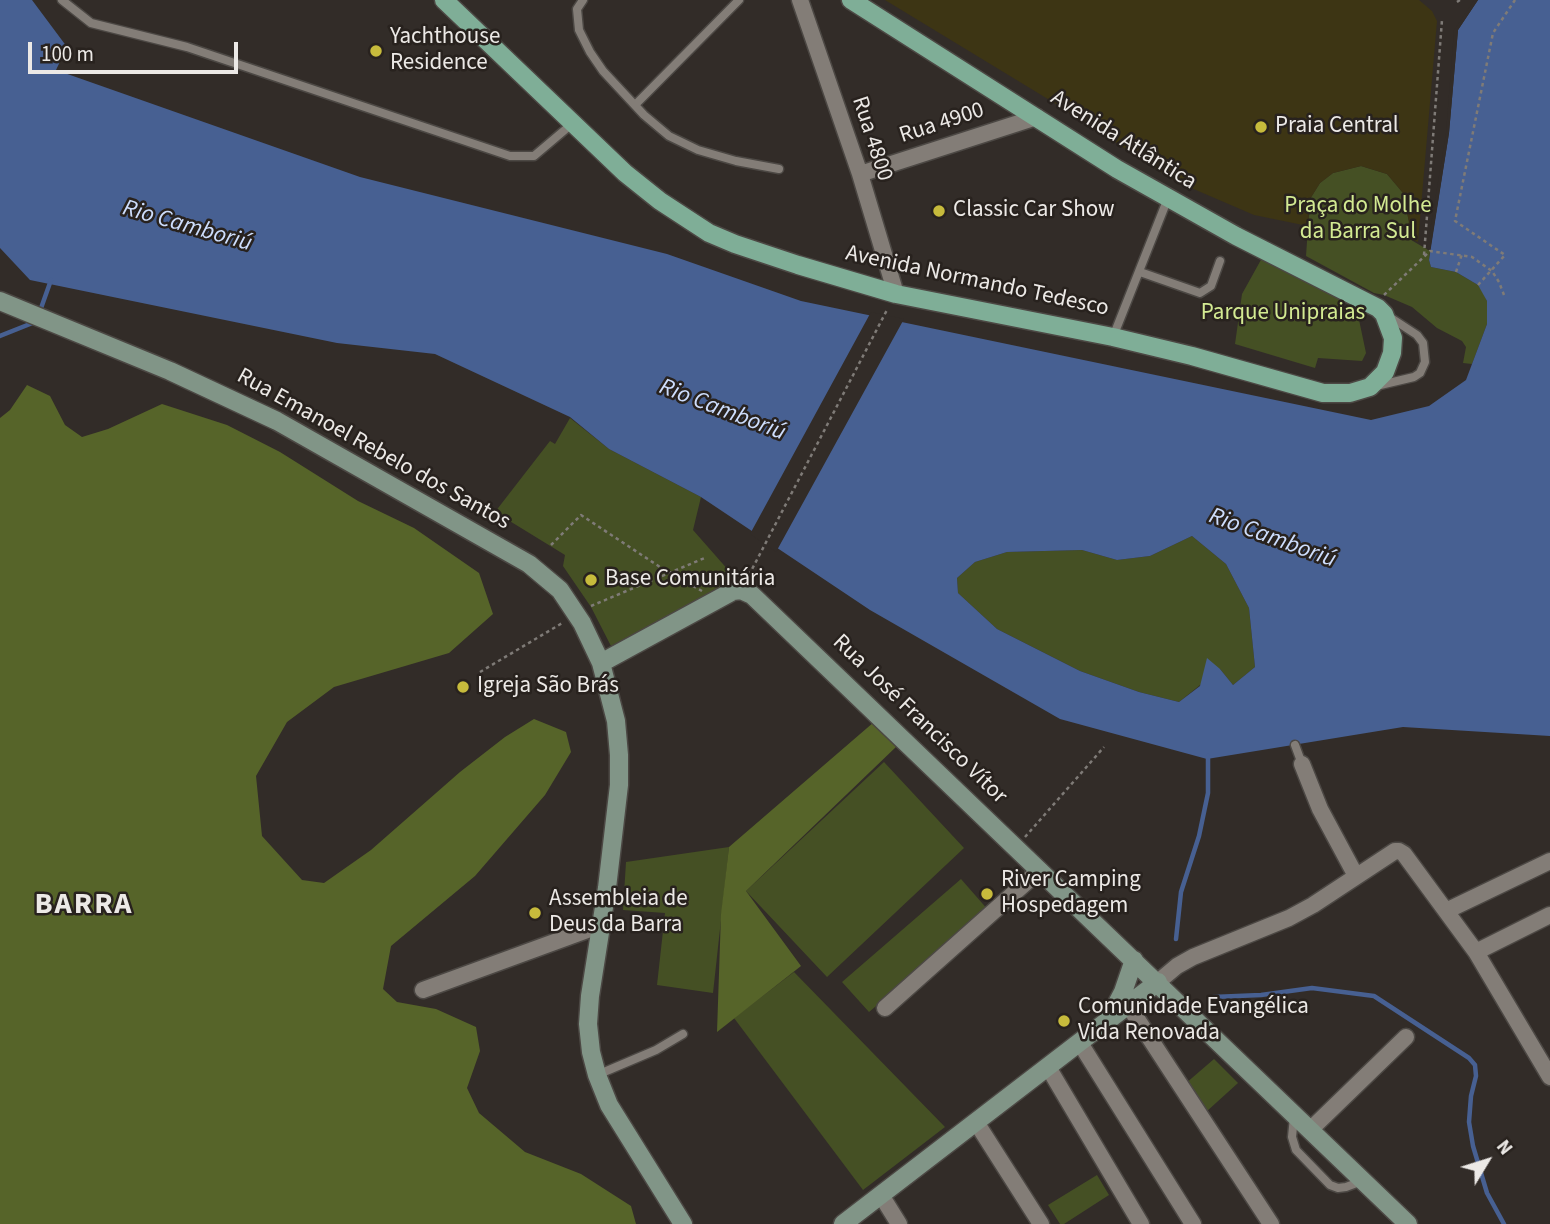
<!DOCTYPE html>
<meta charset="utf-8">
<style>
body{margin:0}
#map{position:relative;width:1550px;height:1224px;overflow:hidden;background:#322c28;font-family:"Source Sans 3",sans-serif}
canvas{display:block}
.north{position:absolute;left:1452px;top:1126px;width:70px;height:70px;-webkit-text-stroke:5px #28221e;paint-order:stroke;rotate:52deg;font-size:19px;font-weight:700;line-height:28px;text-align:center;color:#ece9e6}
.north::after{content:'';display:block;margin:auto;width:24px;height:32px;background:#ece9e6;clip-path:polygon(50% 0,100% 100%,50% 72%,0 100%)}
.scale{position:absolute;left:28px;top:42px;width:210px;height:32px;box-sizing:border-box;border:4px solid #ece9e6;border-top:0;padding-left:9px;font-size:21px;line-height:24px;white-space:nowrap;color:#ece9e6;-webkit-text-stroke:5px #28221e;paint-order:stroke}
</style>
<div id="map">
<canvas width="1550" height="1224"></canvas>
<div class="north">N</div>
<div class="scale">100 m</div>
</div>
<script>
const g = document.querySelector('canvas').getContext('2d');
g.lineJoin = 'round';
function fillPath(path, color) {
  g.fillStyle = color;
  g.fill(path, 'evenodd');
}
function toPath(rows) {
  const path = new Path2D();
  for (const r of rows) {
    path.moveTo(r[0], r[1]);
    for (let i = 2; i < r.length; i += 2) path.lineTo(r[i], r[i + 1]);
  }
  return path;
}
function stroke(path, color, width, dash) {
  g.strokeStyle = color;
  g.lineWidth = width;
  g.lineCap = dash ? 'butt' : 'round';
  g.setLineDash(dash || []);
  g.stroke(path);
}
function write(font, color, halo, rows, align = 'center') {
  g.font = font + ' "Source Sans 3",sans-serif';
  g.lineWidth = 5;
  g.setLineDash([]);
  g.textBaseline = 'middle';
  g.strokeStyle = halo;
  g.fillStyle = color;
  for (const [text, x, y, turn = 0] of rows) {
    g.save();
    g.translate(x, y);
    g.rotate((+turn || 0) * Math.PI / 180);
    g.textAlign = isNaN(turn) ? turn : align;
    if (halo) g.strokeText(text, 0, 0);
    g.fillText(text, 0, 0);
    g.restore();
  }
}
const green = toPath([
 [1361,166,1387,174,1403,193,1409,222,1406,237,1430,251,1429,260,1431,267,1456,272,1478,285,1484,294,1487,301,1487,324,1472,364,1463,363,1466,347,1462,341,1437,328,1412,307,1384,295,1374,293,1306,256,1310,199,1320,183,1333,173],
 [1262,258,1337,292,1342,305,1358,315,1366,353,1362,361,1318,358,1315,368,1235,344,1242,294],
 [570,418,609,449,701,497,693,530,737,580,611,646,591,607,563,566,565,555,495,512,550,441,555,444],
 [1192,536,1226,564,1249,608,1255,667,1233,685,1220,669,1179,702,1139,692,1080,671,997,629,958,593,957,578,975,562,1007,552,1082,550,1117,560,1150,556],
 [884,762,964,848,827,977,746,891],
 [729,847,713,993,657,985,665,913,623,910,626,862],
 [961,879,989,911,869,1012,842,982],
 [794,972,945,1127,863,1190,734,1018],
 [1214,1059,1238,1083,1206,1112,1185,1084],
 [1097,1175,1109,1195,1064,1224,1060,1224,1048,1205]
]);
const forest = toPath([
 [27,385,50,396,65,425,82,437,108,429,162,404,227,425,280,452,358,501,414,528,479,573,493,614,449,653,334,687,287,722,256,776,262,836,302,880,324,883,371,850,460,772,505,737,534,719,566,732,571,752,545,795,475,876,391,946,383,989,397,1002,436,1009,476,1027,480,1051,467,1088,479,1113,525,1152,581,1174,631,1206,636,1224,0,1224,0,418,10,410],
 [874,722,897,746,746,891,801,966,717,1032,721,914,729,847]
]);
const sand = toPath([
 [885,0,1419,0,1432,11,1437,21,1418,242,1405,237,1409,222,1403,193,1387,174,1361,166,1333,173,1320,183,1310,199,1308,226,1254,215,1175,181,1061,107]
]);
const water = toPath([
 [0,0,32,0,67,47,56,70,360,177,667,254,801,301,1371,420,1429,406,1466,380,1487,324,1487,301,1478,285,1456,272,1431,267,1429,260,1449,133,1458,30,1478,0,1550,0,1550,736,1403,727,1207,759,1060,719,870,610,701,497,609,449,570,417,435,354,337,343,30,280,0,248],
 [1192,536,1226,564,1249,608,1255,667,1233,685,1220,669,1207,658,1200,686,1179,702,1139,692,1080,671,997,629,958,593,957,578,975,562,1007,552,1082,550,1117,560,1150,556]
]);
const pier = toPath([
 [1474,0,1478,0,1458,30,1449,133,1430,251,1427,249,1446,133,1454,30],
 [871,312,904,319,776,552,750,534]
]);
const stream = toPath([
 [40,311,51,280],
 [0,336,35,322],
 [1176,939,1181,892,1199,836,1208,793,1208,756],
 [1213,997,1261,995,1312,988,1374,996,1469,1058,1475,1065,1476,1076,1471,1096,1469,1122,1473,1146,1487,1193,1504,1224]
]);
const path = toPath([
 [1457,2,1460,0],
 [1424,255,1442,20],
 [1456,272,1462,254],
 [1478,285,1505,255,1455,221,1493,33,1515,0],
 [1384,295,1430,251,1472,257,1492,271,1499,282,1504,295],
 [551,545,581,515,663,569,702,591],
 [749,575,888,308],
 [591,606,707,557],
 [480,672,564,622],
 [1025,837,1104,747]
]);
const lane = toPath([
 [62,0,91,23,187,47,510,156,534,156,573,123],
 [583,0,577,9,579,30,590,52,603,71,644,115,669,136,698,150,736,161,779,169],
 [635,105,739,0],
 [1140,272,1200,293,1211,286,1220,261],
 [1113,337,1168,198],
 [1376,386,1414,377,1420,373,1425,362,1423,343,1417,335,1388,316],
 [1295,745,1302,764],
 [597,1075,656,1050,683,1034],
 [1294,1117,1292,1137,1296,1150,1330,1185,1338,1188,1346,1187,1362,1181]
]);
const street = toPath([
 [800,0,860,174,896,294],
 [860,174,1037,117],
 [1302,764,1320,809,1356,876],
 [1446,911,1550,861],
 [1476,952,1550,915],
 [1158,982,1177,966,1193,957,1289,918,1313,905,1395,851,1399,851,1404,854,1476,952,1550,1077],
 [423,990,601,925],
 [1128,1005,1271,1224],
 [885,1008,1040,870],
 [1080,1043,1193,1224],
 [1048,1067,1141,1224],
 [976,1122,1041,1224],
 [1310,1130,1406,1037],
 [881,1195,899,1224]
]);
const secondary = toPath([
 [0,301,170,371,277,421,529,564,560,590,582,623,601,663,616,721,619,755,619,785,607,888,590,996,588,1024,591,1052,597,1075,609,1105,683,1224],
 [601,663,733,591,741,590,752,595,1408,1224],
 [1111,1015,1123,992,1134,960],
 [843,1224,1158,982]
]);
const primary = toPath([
 [444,0,625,173,660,201,709,233,735,244,798,265,896,294,1113,337,1192,356,1323,393,1350,393,1370,387,1385,372,1392,353,1393,338,1384,314,1378,308,1236,236,1117,169,851,0]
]);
const markers = [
 [376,51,7,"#c7bb3c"],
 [1261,127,7,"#c7bb3c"],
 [939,211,7,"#c7bb3c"],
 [591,580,7,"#c7bb3c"],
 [463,687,7,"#c7bb3c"],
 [987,894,7,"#c7bb3c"],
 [535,913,7,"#c7bb3c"],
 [1064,1021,7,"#c7bb3c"]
];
const poiNames = [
 ["Yachthouse",390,38],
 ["Residence",390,64],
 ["Praia Central",1275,127],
 ["Classic Car Show",953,211],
 ["Base Comunitária",605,580],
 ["Igreja São Brás",477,687],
 ["River Camping",1001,881],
 ["Hospedagem",1001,907],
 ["Assembleia de",549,900],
 ["Deus da Barra",549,926],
 ["Comunidade Evangélica",1078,1008],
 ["Vida Renovada",1078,1034]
];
const streetNames = [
 ["Rua 4900",942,124,-18],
 ["Rua 4800",871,139,72],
 ["Avenida Atlântica",1123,141,32],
 ["Avenida Normando Tedesco",977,282,12],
 ["Rua Emanoel Rebelo dos Santos",373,450,29],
 ["Rua José Francisco Vítor",919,720,44]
];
const parkNames = [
 ["Praça do Molhe",1358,207],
 ["da Barra Sul",1358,233],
 ["Parque Unipraias",1283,314]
];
const waterNames = [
 ["Rio Camboriú",187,227,16],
 ["Rio Camboriú",722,411,21],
 ["Rio Camboriú",1272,539,20]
];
const districtNames = [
 ["BARRA",84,906]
];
fillPath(green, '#455024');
fillPath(forest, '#566429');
fillPath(sand, '#3d3514');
fillPath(water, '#476092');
fillPath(pier, '#322c28');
stroke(stream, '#476092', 4.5);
stroke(lane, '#4c4844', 11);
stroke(street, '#4c4844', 19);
stroke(secondary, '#4c4844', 21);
stroke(primary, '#4c4844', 21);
stroke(path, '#7f7b77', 2.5, [3.5, 3.5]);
stroke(lane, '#837d77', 8);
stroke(street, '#837d77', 16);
stroke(secondary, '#819587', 18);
stroke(primary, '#7fae97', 18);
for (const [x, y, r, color] of markers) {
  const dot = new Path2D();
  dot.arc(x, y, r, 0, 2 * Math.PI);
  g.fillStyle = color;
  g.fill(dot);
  stroke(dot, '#28221e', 2.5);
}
write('23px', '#ece9e6', '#28221e', poiNames, 'left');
write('23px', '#ece9e6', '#28221e', streetNames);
write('23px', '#d3ea92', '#28221e', parkNames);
write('italic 24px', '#cedefd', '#28221e', waterNames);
g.letterSpacing = '2px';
write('bold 30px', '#ece9e6', '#28221e', districtNames);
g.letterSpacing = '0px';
</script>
